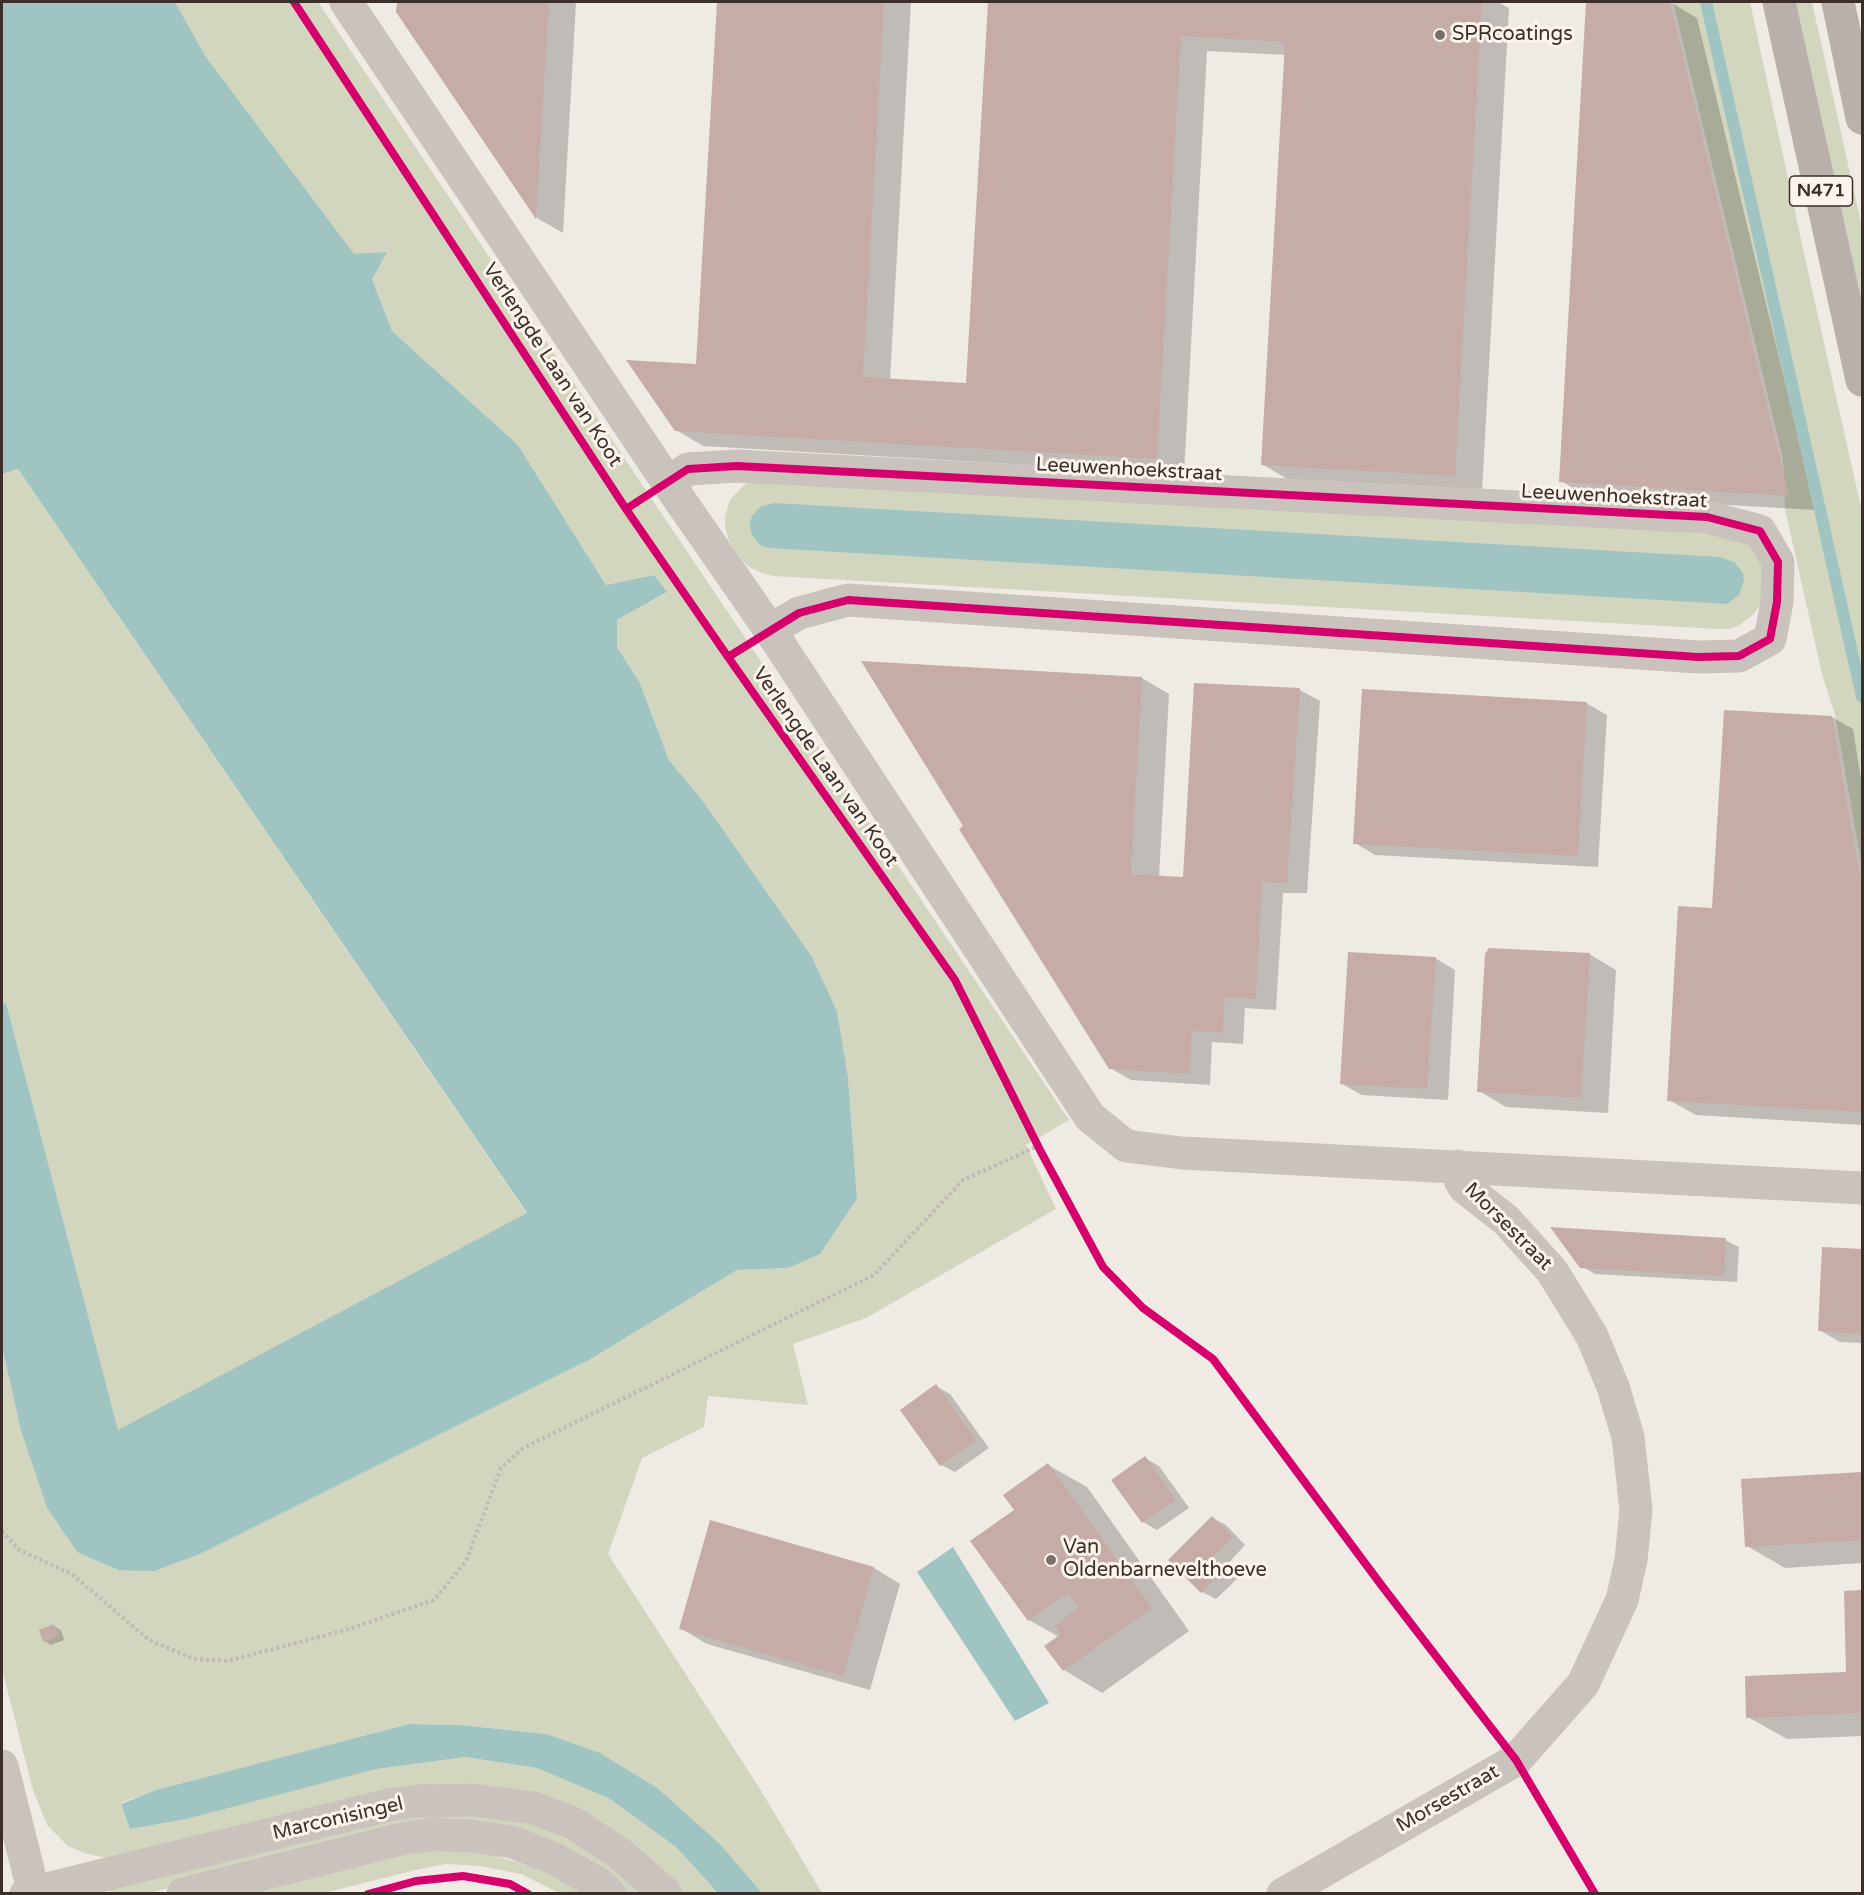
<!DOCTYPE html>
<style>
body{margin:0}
#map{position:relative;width:1864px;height:1895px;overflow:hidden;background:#f0eae5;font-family:"Varela Round",sans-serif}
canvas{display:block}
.frame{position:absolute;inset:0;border:3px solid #3c2e2a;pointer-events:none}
</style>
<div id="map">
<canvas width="1864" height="1895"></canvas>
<div class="frame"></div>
</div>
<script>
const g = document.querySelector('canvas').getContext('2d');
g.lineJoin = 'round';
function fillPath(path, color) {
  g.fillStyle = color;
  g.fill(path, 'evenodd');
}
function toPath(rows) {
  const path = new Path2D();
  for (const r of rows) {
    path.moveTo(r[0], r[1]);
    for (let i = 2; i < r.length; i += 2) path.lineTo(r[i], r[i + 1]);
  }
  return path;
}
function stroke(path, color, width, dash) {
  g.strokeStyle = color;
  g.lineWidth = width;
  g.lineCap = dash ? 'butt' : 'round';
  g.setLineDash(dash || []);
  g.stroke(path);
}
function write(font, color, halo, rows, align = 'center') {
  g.font = font + ' "Varela Round",sans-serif';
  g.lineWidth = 6;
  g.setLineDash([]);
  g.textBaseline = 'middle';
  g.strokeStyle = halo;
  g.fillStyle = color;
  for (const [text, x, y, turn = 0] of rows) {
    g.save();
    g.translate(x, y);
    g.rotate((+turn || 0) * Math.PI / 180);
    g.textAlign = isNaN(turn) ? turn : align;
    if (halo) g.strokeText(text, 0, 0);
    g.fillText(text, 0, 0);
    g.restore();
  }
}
const green = toPath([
 [175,2,318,2,1069,1120,1026,1145,1056,1209,866,1318,793,1344,808,1405,708,1396,704,1427,642,1458,608,1554,760,1789,822,1893,762,1893,721,1845,546,1734,460,1725,409,1724,156,1790,121,1803,130,1829,187,1819,376,1768,465,1757,537,1768,610,1799,676,1847,718,1893,683,1893,655,1863,614,1830,572,1806,528,1792,477,1784,438,1784,401,1789,111,1859,84,1853,68,1846,47,1825,33,1790,2,1669,2,1347,21,1431,47,1508,77,1552,155,1571,200,1554,589,1360,737,1270,788,1268,840,1224,857,1199,848,1078,702,800,669,760,640,683,617,647,617,620,666,593,654,575,606,585,518,445,392,331,372,279,206,57],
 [1673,2,1750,2,1807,267,1862,512,1862,867,1835,715,1822,674,1785,509,1783,459],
 [1793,2,1812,2,1862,227,1862,311],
 [18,469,527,1214,118,1431,6,1003,2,1004,2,474],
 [755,479,1712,530,1751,545,1763,564,1763,599,1754,614,1738,626,1728,629,1717,629,773,576,761,573,748,566,741,559,729,541,725,527,725,516,730,500,744,485],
 [399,1812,521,1819,599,1853,652,1893,627,1893,612,1878,581,1855,535,1835,184,1884,153,1892,108,1894,109,1890],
 [459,1850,496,1856,544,1870,588,1893,559,1893,521,1874,480,1866,446,1864,420,1869,324,1893,235,1894,410,1851]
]);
const water = toPath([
 [2,2,175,2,206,57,354,254,387,252,372,279,392,331,518,445,606,585,654,575,667,592,617,620,617,647,640,683,669,760,702,800,812,957,837,1012,848,1078,857,1199,820,1254,788,1268,737,1270,589,1360,200,1554,155,1571,119,1570,77,1552,47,1508,21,1431,2,1347,2,1004,6,1003,118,1430,527,1213,18,469,2,474],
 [774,503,1720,557,1734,562,1743,573,1744,580,1739,595,1727,604,769,548,762,546,757,542,751,533,750,524,752,516,760,507],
 [953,1547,1049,1703,1015,1721,917,1572],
 [409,1724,460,1725,546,1734,600,1753,657,1788,721,1845,762,1893,718,1893,676,1847,610,1799,537,1768,465,1757,376,1769,187,1819,130,1829,121,1804,156,1790]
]);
const shadow = toPath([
 [398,2,576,2,563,233,537,218,398,11],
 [718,2,911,2,890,380,968,385,990,2,1498,2,1509,8,1482,491,1289,480,1262,464,1286,55,1207,51,1184,474,703,446,676,430,698,366],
 [1587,2,1670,2,1697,18,1816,510,1588,497,1561,481],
 [863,663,1142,678,1169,694,1159,877,1185,878,1195,684,1300,690,1320,701,1307,893,1283,893,1276,1010,1245,1008,1243,1044,1212,1042,1210,1085,1131,1080,1110,1068,965,827],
 [1586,703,1607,715,1598,867,1375,855,1355,843],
 [1832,717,1853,729,1862,786,1862,1125,1696,1115,1669,1100],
 [1589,954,1616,970,1608,1113,1506,1107,1479,1091],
 [1435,958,1455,970,1448,1100,1362,1095,1342,1084],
 [1725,1240,1739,1247,1737,1282,1595,1274,1581,1266],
 [1824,1248,1862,1251,1862,1343,1840,1342,1819,1330],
 [936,1386,950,1394,989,1448,955,1472,941,1465],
 [1145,1458,1159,1466,1189,1508,1157,1530,1143,1522],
 [1048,1465,1087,1487,1189,1631,1102,1693,1064,1670,1059,1637,1029,1620,1016,1510],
 [1862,1474,1862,1563,1785,1568,1747,1546,1743,1481],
 [1212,1518,1226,1525,1245,1545,1226,1566,1238,1578,1216,1599,1202,1592],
 [874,1568,900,1584,870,1690,707,1644,680,1628],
 [1845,1592,1862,1592,1862,1736,1787,1739,1748,1717,1848,1673],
 [54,1626,61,1630,64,1640,51,1645,44,1641]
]);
const stream = toPath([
 [1706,2,1862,697]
]);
const building = toPath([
 [397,2,549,2,536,219,396,12],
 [717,2,884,2,863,377,966,383,988,2,1482,2,1455,476,1261,465,1285,42,1181,36,1157,459,675,431,626,360,696,364],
 [1586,2,1670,2,1789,496,1559,482],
 [861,661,1142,677,1131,874,1183,877,1194,683,1300,688,1287,883,1262,882,1256,999,1225,997,1223,1033,1192,1031,1190,1074,1109,1069,959,829,963,826],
 [1362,689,1587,702,1578,856,1353,844],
 [1724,710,1832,716,1862,888,1862,1112,1667,1101,1678,906,1712,908],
 [1489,948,1590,953,1581,1098,1477,1092,1485,954],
 [1348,952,1436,957,1427,1089,1340,1084],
 [1550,1227,1726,1238,1724,1276,1580,1268],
 [1822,1247,1862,1249,1862,1334,1818,1331],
 [936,1384,976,1440,940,1466,900,1410],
 [1145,1456,1176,1500,1142,1523,1111,1480],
 [1048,1463,1152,1608,1063,1671,1044,1646,1061,1634,1055,1626,1079,1607,1068,1593,1028,1621,970,1541,1014,1510,1003,1495],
 [1862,1472,1862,1540,1745,1547,1741,1479],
 [1212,1516,1233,1537,1213,1557,1225,1569,1201,1593,1168,1560],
 [710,1520,874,1567,843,1676,679,1629],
 [1862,1590,1862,1713,1746,1718,1745,1676,1846,1672,1844,1591],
 [54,1624,59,1636,43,1642,39,1630]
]);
const path = toPath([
 [2,1531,19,1550,72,1574,149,1640,194,1659,228,1661,349,1629,434,1600,466,1561,501,1468,523,1448,874,1275,963,1180,1038,1146]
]);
const minor = toPath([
 [346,2,668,483,770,630,1090,1117,1126,1146,1182,1153,1862,1188],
 [668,483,688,469,737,466,1707,517,1760,531,1778,562,1777,602,1770,639,1739,656,1698,657,848,600,799,613,770,630],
 [2,1766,34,1894],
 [26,1894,389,1805,417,1801,473,1800,533,1808,573,1823,619,1853,666,1894],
 [183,1894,401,1839,433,1834,471,1836,512,1842,553,1858,599,1884,609,1894],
 [1283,1894,1516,1760,1583,1684,1622,1600,1631,1560,1636,1510,1628,1437,1613,1387,1592,1336,1552,1271,1506,1220,1464,1187,1460,1180,1458,1166]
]);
const major = toPath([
 [1779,2,1862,380],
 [1838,2,1862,118]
]);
const cycleway = toPath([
 [294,2,626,509,728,657,955,980,1041,1152,1103,1267,1143,1308,1213,1359,1382,1586,1516,1760,1595,1894],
 [626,509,688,469,737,466,1707,517,1760,531,1778,562,1777,602,1770,639,1739,656,1698,657,848,600,799,613,728,657],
 [368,1894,416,1881,463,1876,510,1884,528,1894]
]);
const markers = [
 [1440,35,6,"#7b706b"],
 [1051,1560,6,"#7b706b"]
];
const shields = [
 [1821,191,63]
];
const shieldNames = [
 ["N471",1821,191]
];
const poiNames = [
 ["SPRcoatings",1452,35],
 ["Van",1063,1548],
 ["Oldenbarnevelthoeve",1063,1571]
];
const streetNames = [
 ["Verlengde Laan van Koot",552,365,57],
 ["Leeuwenhoekstraat",1129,470,3],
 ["Leeuwenhoekstraat",1614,497,3],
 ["Verlengde Laan van Koot",825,767,55],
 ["Morsestraat",1508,1227,45],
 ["Morsestraat",1448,1799,-30],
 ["Marconisingel",338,1819,-13]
];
fillPath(green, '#d3d6be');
fillPath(water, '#a0c4c1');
fillPath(shadow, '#0003');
stroke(stream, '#a0c4c1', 12);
fillPath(building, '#c5aca6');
stroke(path, '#c2bab6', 4, [3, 3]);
stroke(minor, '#cac2bd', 33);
stroke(major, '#b9b0ac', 33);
stroke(cycleway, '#d6006c', 8);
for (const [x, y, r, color] of markers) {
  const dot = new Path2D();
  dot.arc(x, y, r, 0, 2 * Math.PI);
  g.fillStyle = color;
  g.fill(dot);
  stroke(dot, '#fcf4ed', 2);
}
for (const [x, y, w] of shields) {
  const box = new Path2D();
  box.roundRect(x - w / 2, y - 15, w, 30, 4.5);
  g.fillStyle = '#fcf4ed';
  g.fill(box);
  stroke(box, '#3c2e2a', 1.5);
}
write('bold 18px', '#3c2e2a', null, shieldNames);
write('20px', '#3c2e2a', '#fcf4ed', poiNames, 'left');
write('20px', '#3c2e2a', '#fcf4ed', streetNames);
</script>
